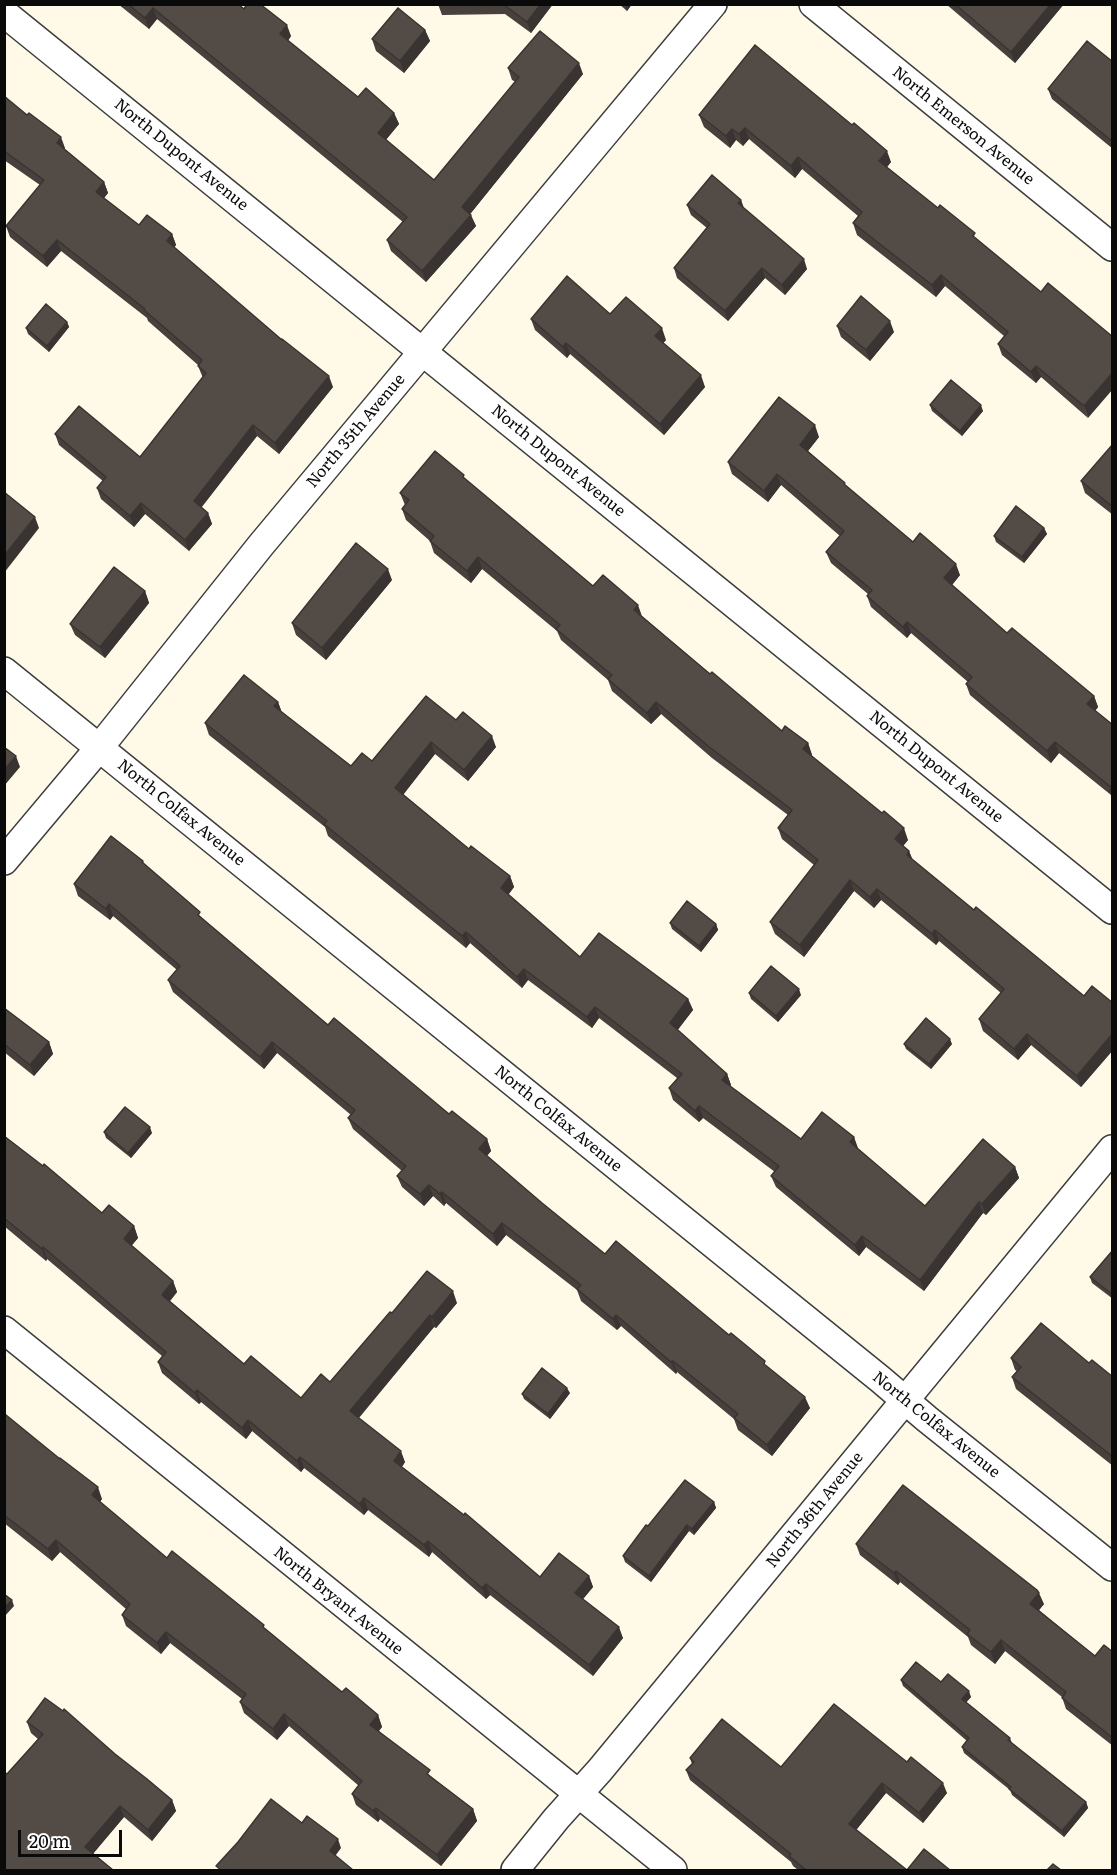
<!DOCTYPE html>
<style>
body{margin:0}
#map{position:relative;width:1117px;height:1875px;overflow:hidden;background:#fffae7;font-family:Literata,serif}
canvas{display:block}
.frame{position:absolute;inset:0;border:6px solid #0a0a0a;pointer-events:none}
.scale{position:absolute;left:18px;top:1830px;width:104px;height:27px;box-sizing:border-box;border:3px solid #0a0a0a;border-top:0;padding-left:8px;font-size:18px;line-height:21px;white-space:nowrap;color:#0a0a0a;-webkit-text-stroke:4px #fff;paint-order:stroke}
</style>
<div id="map">
<canvas width="1117" height="1875"></canvas>
<div class="frame"></div>
<div class="scale">20 m</div>
</div>
<script>
const g = document.querySelector('canvas').getContext('2d');
g.lineJoin = 'round';
function toPath(rows) {
  const path = new Path2D();
  for (const r of rows) {
    path.moveTo(r[0], r[1]);
    for (let i = 2; i < r.length; i += 2) path.lineTo(r[i], r[i + 1]);
  }
  return path;
}
function stroke(path, color, width, dash) {
  g.strokeStyle = color;
  g.lineWidth = width;
  g.lineCap = dash ? 'butt' : 'round';
  g.setLineDash(dash || []);
  g.stroke(path);
}
function fillPath(path, color) {
  g.fillStyle = color;
  g.fill(path, 'evenodd');
}
function write(font, color, halo, rows, align = 'center') {
  g.font = font + ' Literata,serif';
  g.lineWidth = 6;
  g.setLineDash([]);
  g.textBaseline = 'middle';
  g.strokeStyle = halo;
  g.fillStyle = color;
  for (const [text, x, y, turn = 0] of rows) {
    g.save();
    g.translate(x, y);
    g.rotate((+turn || 0) * Math.PI / 180);
    g.textAlign = isNaN(turn) ? turn : align;
    if (halo) g.strokeText(text, 0, 0);
    g.fillText(text, 0, 0);
    g.restore();
  }
}
const minor = toPath([
 [813,4,1112,247],
 [4,13,1112,910],
 [4,671,880,1379,927,1419,1112,1567],
 [4,861,99,748,261,545,713,4],
 [4,1330,673,1870],
 [515,1870,556,1819,600,1770,742,1598,1112,1149]
]);
const wall = toPath([
 [118,4,238,4,244,9,291,36,288,41,358,97,394,113,399,124,386,140,434,180,516,82,512,80,508,68,583,74,470,214,476,226,426,282,391,251,387,240,403,222,157,19,149,29],
 [438,4,553,4,531,33,505,14,442,15],
 [619,4,632,4,627,11],
 [946,4,1064,4,1015,63],
 [425,30,430,41,404,73,376,51,372,39],
 [1113,62,1113,149,1052,99,1048,89],
 [4,96,65,148,64,149,104,182,108,193,104,198,139,225,172,234,176,245,174,247,333,387,279,454,257,436,201,507,208,513,212,524,189,551,145,514,134,527,101,499,97,488,103,481,59,445,55,434,140,457,203,378,198,366,198,365,148,321,147,318,61,251,47,267,10,237,6,226,40,185,4,160],
 [699,115,891,162,887,167,1041,292,1048,283,1088,418,1041,377,1036,383,1002,355,998,344,1004,336,945,286,936,297,857,235,853,223,858,216,802,169,795,178,749,139,743,146,736,140,730,148,704,127],
 [741,200,744,208,807,269,785,295,765,278,728,321,677,278,674,268,707,228,691,215,687,205],
 [610,314,666,340,663,343,705,387,664,435,570,354,567,358,535,330,531,319],
 [67,322,69,327,49,352,28,334,26,328],
 [837,326,894,332,870,361,841,337],
 [930,405,983,411,962,436,932,411],
 [819,437,808,451,847,487,913,542,960,575,952,585,1007,633,1094,696,1098,707,1095,711,1113,725,1113,800,1111,795,1059,753,1051,763,970,695,966,684,968,682,911,633,907,638,871,607,867,596,868,594,831,563,826,552,840,536,781,485,768,502,732,474,728,462],
 [1113,444,1113,515,1085,493,1081,481],
 [466,480,593,586,642,616,710,674,782,731,808,743,812,755,811,756,908,840,903,846,909,851,912,859,974,910,1084,996,1113,1003,1113,1050,1081,1087,1031,1045,1018,1060,983,1031,979,1019,1001,993,939,941,936,945,881,900,874,908,854,891,804,957,775,934,770,922,814,865,782,839,778,828,788,815,712,758,661,714,651,724,612,691,608,680,561,640,557,631,482,569,471,583,434,553,430,541,406,520,402,509,405,505,400,493],
 [1044,528,1047,534,1024,563,996,542,994,536],
 [392,580,326,660,296,635,292,623],
 [145,591,149,603,105,658,75,635,70,624],
 [278,702,282,713,351,766,372,761,456,720,496,747,468,781,435,754,403,794,469,849,510,876,514,887,508,895,580,957,688,999,693,1010,677,1030,727,1074,731,1085,730,1086,801,1139,854,1137,857,1148,925,1206,1015,1167,1019,1178,986,1215,983,1213,924,1291,866,1247,859,1256,776,1187,771,1176,775,1172,703,1118,699,1122,673,1100,669,1088,677,1078,599,1018,592,1028,528,980,522,988,470,943,466,948,328,836,325,827,209,735,205,723],
 [143,861,144,864,203,919,328,1025,449,1114,487,1139,491,1151,487,1156,542,1203,605,1254,767,1367,810,1408,772,1456,738,1430,734,1419,677,1372,676,1374,621,1326,617,1330,581,1301,577,1290,506,1235,497,1246,446,1203,444,1206,433,1196,424,1206,402,1187,397,1176,402,1171,353,1129,348,1118,351,1115,277,1053,264,1069,173,992,168,980,177,970,113,916,110,920,78,896,74,884],
 [670,923,716,924,718,930,701,952,672,929],
 [749,993,801,995,778,1022,751,999],
 [4,1008,49,1042,53,1054,34,1076,4,1052],
 [904,1044,952,1044,931,1069,906,1049],
 [104,1132,152,1133,131,1158,106,1138],
 [4,1136,102,1213,134,1226,138,1238,131,1246,173,1281,177,1292,170,1301,244,1364,301,1398,330,1382,392,1313,457,1303,436,1328,434,1327,359,1418,405,1462,402,1467,540,1577,589,1576,593,1587,583,1599,623,1638,593,1676,490,1595,486,1599,432,1552,429,1557,368,1510,364,1515,304,1468,301,1472,252,1431,246,1439,201,1402,199,1404,162,1373,158,1362,162,1356,47,1259,46,1261,4,1226],
 [1113,1250,1113,1299,1092,1283,1090,1277],
 [1011,1358,1089,1363,1113,1377,1113,1466,1016,1389,1012,1377,1017,1371,1015,1370],
 [570,1393,550,1419,524,1399,522,1394],
 [4,1417,102,1499,100,1502,167,1558,266,1630,342,1692,378,1715,382,1727,379,1731,433,1778,473,1809,477,1821,441,1866,380,1819,378,1822,356,1805,352,1794,359,1786,289,1726,277,1740,244,1713,240,1702,242,1699,170,1643,161,1654,126,1626,122,1615,126,1609,60,1552,52,1561,4,1523],
 [714,1502,716,1508,694,1535,689,1531,651,1582,625,1562,623,1556,648,1526],
 [856,1544,1044,1604,1039,1610,1095,1656,1113,1652,1113,1746,1066,1709,1062,1697,1005,1651,995,1664,971,1645,968,1637,900,1582,898,1585,860,1555],
 [901,1680,941,1682,971,1697,966,1702,1010,1738,1012,1743,1086,1802,1088,1808,1064,1837,1012,1795,1010,1790,964,1753,962,1747,967,1741,903,1686],
 [27,1722,115,1754,172,1800,176,1811,152,1841,124,1817,93,1854,113,1870,4,1870,4,1772,7,1774,38,1739,31,1733],
 [690,1758,781,1767,947,1793,923,1823,886,1793,856,1830,907,1870,798,1870,793,1866,791,1862,690,1780,686,1770,692,1764]
]);
const shadedWall = toPath([
 [541,4,553,4,531,33,527,22],
 [625,4,632,4,627,11],
 [1051,4,1064,4,1015,63,1011,52],
 [153,8,157,19,149,29,145,18],
 [287,25,291,36,284,45,280,34],
 [425,30,430,41,404,73,400,61],
 [579,63,583,74,467,218,462,207],
 [394,113,399,124,382,144,378,133],
 [745,128,749,139,743,146,739,134],
 [732,129,736,140,730,148,726,136],
 [61,137,65,148,61,154,57,143],
 [887,151,891,162,883,172,879,161],
 [798,157,802,169,795,178,791,166],
 [104,182,108,193,100,203,96,192],
 [741,200,744,210,738,203],
 [471,215,476,226,426,282,422,271],
 [172,234,176,245,171,252,167,241],
 [57,240,61,251,47,267,43,256],
 [804,259,807,269,785,295,782,285],
 [762,268,765,278,728,321,725,311],
 [941,275,945,286,936,297,932,285],
 [890,321,894,332,870,361,866,350],
 [67,322,69,327,49,352,47,346],
 [662,328,666,340,659,348,655,336],
 [566,343,570,354,567,358,563,347],
 [1036,366,1041,377,1036,383,1031,372],
 [1113,372,1113,389,1088,418,1084,406],
 [701,375,705,387,664,435,660,424],
 [329,376,333,387,279,454,275,443],
 [981,405,983,411,962,436,960,431],
 [253,425,257,436,198,512,194,501],
 [815,425,819,437,804,456,800,445],
 [777,474,781,485,768,502,764,491],
 [141,503,145,514,134,527,130,516],
 [208,513,212,524,189,551,185,540],
 [35,517,39,528,4,573,4,556],
 [1044,528,1047,534,1024,563,1022,557],
 [478,557,482,569,471,583,467,571],
 [956,564,960,575,948,590,944,578],
 [388,569,392,580,326,660,322,648],
 [145,591,149,603,105,658,100,647],
 [638,605,642,616,634,610],
 [907,622,911,633,907,638,903,627],
 [1094,696,1098,707,1091,716,1087,704],
 [278,702,282,713,274,706],
 [656,702,661,714,651,724,647,713],
 [492,736,496,747,468,781,464,770],
 [431,742,435,754,400,799,395,788],
 [1055,742,1059,753,1051,763,1047,751],
 [808,743,812,755,807,761,803,749],
 [16,756,20,767,4,786,4,770],
 [904,828,908,840,899,851,895,839],
 [909,851,914,863,907,855],
 [510,876,514,887,505,899,501,888],
 [850,880,854,891,804,957,800,945],
 [877,889,881,900,874,908,870,897],
 [109,904,113,916,110,920,106,909],
 [716,924,718,930,701,952,699,946],
 [935,930,939,941,936,945,932,934],
 [466,932,470,943,466,948,462,936],
 [524,969,528,980,522,988,517,977],
 [799,989,801,995,778,1022,776,1016],
 [688,999,693,1010,674,1035,670,1023],
 [595,1007,599,1018,592,1028,587,1017],
 [1113,1033,1113,1050,1081,1087,1077,1076],
 [1027,1034,1031,1045,1018,1060,1014,1049],
 [950,1039,952,1044,931,1069,929,1064],
 [49,1042,53,1054,34,1076,30,1065],
 [272,1042,277,1053,264,1069,260,1057],
 [727,1074,731,1085,726,1091,722,1080],
 [699,1106,703,1118,699,1122,695,1111],
 [150,1127,152,1133,131,1158,128,1153],
 [854,1137,858,1148,854,1153,850,1142],
 [487,1139,491,1151,483,1160,479,1149],
 [1015,1167,1019,1178,986,1215,982,1204],
 [429,1185,433,1196,424,1206,420,1194],
 [442,1192,446,1203,444,1206,440,1194],
 [979,1202,983,1213,924,1291,920,1280],
 [502,1223,506,1235,497,1246,493,1234],
 [134,1226,138,1238,128,1250,124,1239],
 [862,1236,866,1247,859,1256,855,1245],
 [43,1247,47,1259,46,1261,42,1249],
 [173,1281,177,1292,166,1306,162,1295],
 [453,1291,457,1303,436,1328,432,1317],
 [430,1315,434,1327,354,1423,350,1411],
 [616,1315,621,1326,617,1330,613,1319],
 [673,1361,677,1372,676,1374,671,1362],
 [567,1388,570,1393,550,1419,548,1414],
 [197,1390,201,1402,199,1404,195,1393],
 [805,1397,810,1408,772,1456,767,1445],
 [248,1420,252,1431,246,1439,242,1428],
 [401,1451,405,1462,398,1472,394,1461],
 [300,1457,304,1468,301,1472,297,1461],
 [98,1487,102,1499,96,1506,92,1495],
 [364,1498,368,1510,364,1515,360,1504],
 [714,1502,716,1508,694,1535,692,1529],
 [687,1525,689,1531,651,1582,649,1576],
 [56,1540,60,1552,52,1561,48,1549],
 [428,1541,432,1552,429,1557,424,1545],
 [896,1571,900,1582,898,1585,894,1573],
 [589,1576,593,1587,579,1604,575,1593],
 [486,1584,490,1595,486,1599,482,1588],
 [1039,1593,1044,1604,1035,1615,1030,1604],
 [12,1600,14,1606,4,1617,4,1608],
 [619,1627,623,1638,593,1676,589,1665],
 [166,1632,170,1643,161,1654,157,1643],
 [1001,1640,1005,1651,995,1664,991,1652],
 [969,1691,971,1697,964,1705,962,1699],
 [284,1714,289,1726,277,1740,273,1729],
 [378,1715,382,1727,374,1736,370,1725],
 [882,1783,886,1793,853,1834,849,1824],
 [943,1783,947,1793,923,1823,919,1813],
 [172,1800,176,1811,152,1841,148,1830],
 [1086,1802,1088,1808,1064,1837,1062,1831],
 [120,1806,124,1817,89,1858,85,1847],
 [376,1808,380,1819,378,1822,373,1811],
 [473,1809,477,1821,441,1866,437,1855],
 [338,1839,341,1848,333,1859,330,1851]
]);
const building = toPath([
 [128,4,238,4,244,9,247,4,260,4,287,25,280,34,358,97,366,88,394,113,378,133,434,180,519,77,508,68,540,31,579,63,462,207,471,215,422,271,387,240,407,217,153,8,145,18,128,4],
 [503,4,541,4,527,22,503,4],
 [955,4,1051,4,1011,52,955,4],
 [398,8,425,30,400,61,372,39,398,8],
 [1087,41,1113,62,1113,142,1048,89,1087,41],
 [755,45,852,125,854,123,887,151,879,161,938,208,940,205,975,233,973,236,1041,292,1048,283,1113,337,1113,372,1084,406,1036,366,1031,372,998,344,1008,332,941,275,932,285,853,223,862,212,798,157,791,166,745,128,739,134,732,129,726,136,699,115,755,45],
 [4,96,27,115,29,113,61,137,57,143,104,182,96,192,139,225,147,215,172,234,167,241,282,340,282,339,329,376,275,443,253,425,194,501,208,513,185,540,141,503,130,516,97,488,106,477,55,434,79,406,140,457,206,373,198,366,202,360,144,310,145,309,57,240,43,256,6,226,44,180,4,151,4,96],
 [712,175,741,200,738,203,804,259,782,285,762,268,725,311,674,268,710,224,687,205,712,175],
 [567,276,610,314,626,297,662,328,655,336,701,375,660,424,566,343,563,347,531,319,567,276],
 [861,296,890,321,866,350,837,326,861,296],
 [46,304,67,322,47,346,26,328,46,304],
 [951,380,981,405,960,431,930,405,951,380],
 [779,397,815,425,800,445,845,483,844,484,913,542,920,533,956,564,944,578,1007,633,1012,628,1094,696,1087,704,1113,725,1113,794,1109,791,1112,788,1055,742,1047,751,966,684,972,677,907,622,903,627,867,596,872,590,826,552,844,531,777,474,764,491,728,462,779,397],
 [1113,444,1113,507,1081,481,1113,444],
 [435,451,464,475,463,477,593,586,603,575,638,605,634,610,710,674,712,672,782,731,785,726,808,743,803,749,882,813,884,811,904,828,895,839,909,851,907,855,974,910,976,907,1084,996,1092,986,1113,1003,1113,1033,1077,1076,1027,1034,1014,1049,979,1019,1004,989,935,930,932,934,877,889,870,897,850,880,800,945,770,922,818,860,778,828,792,810,708,746,656,702,647,713,608,679,612,675,556,629,560,625,478,557,467,571,430,541,434,536,402,509,409,500,400,493,435,451],
 [4,492,35,517,4,556,4,492],
 [1016,506,1044,528,1022,557,994,536,1016,506],
 [356,543,388,569,322,648,292,623,356,543],
 [114,567,145,591,100,647,70,624,114,567],
 [244,675,278,702,274,706,351,766,362,753,372,761,426,696,456,720,463,712,492,736,464,770,431,742,395,788,469,849,471,846,510,876,501,888,580,957,599,933,688,999,670,1023,727,1074,722,1080,801,1139,822,1112,854,1137,850,1142,925,1206,983,1139,1015,1167,982,1204,979,1202,920,1280,862,1236,855,1245,771,1176,779,1166,699,1106,695,1111,669,1088,682,1074,595,1007,587,1017,524,969,517,977,466,932,462,936,324,824,327,821,205,723,244,675],
 [4,747,16,756,4,770,4,747],
 [111,836,143,861,142,862,200,912,198,915,328,1025,334,1018,449,1114,452,1111,487,1139,479,1149,542,1203,605,1254,616,1241,729,1335,731,1333,765,1361,764,1364,805,1397,767,1445,734,1418,738,1414,673,1361,671,1362,616,1315,613,1319,577,1289,581,1285,502,1223,493,1234,442,1192,440,1194,429,1185,420,1194,397,1176,406,1166,348,1118,355,1110,272,1042,260,1057,168,980,180,966,109,904,106,909,74,884,111,836],
 [687,901,716,924,699,946,670,923,687,901],
 [771,966,799,989,776,1016,749,993,771,966],
 [4,1008,49,1042,30,1065,4,1044,4,1008],
 [926,1018,950,1039,929,1064,904,1044,926,1018],
 [125,1107,150,1127,128,1153,104,1132,125,1107],
 [4,1136,43,1166,44,1164,102,1213,109,1205,134,1226,124,1239,173,1281,162,1295,244,1364,251,1356,301,1398,321,1374,330,1382,390,1312,392,1313,427,1271,453,1291,432,1317,430,1315,350,1411,401,1451,394,1461,464,1515,465,1513,540,1577,559,1553,589,1576,575,1593,619,1627,589,1665,486,1584,482,1588,428,1541,424,1545,364,1498,360,1504,300,1457,297,1461,248,1420,242,1428,197,1390,195,1393,158,1362,166,1352,43,1247,42,1249,4,1218,4,1136],
 [1113,1250,1113,1295,1090,1277,1113,1250],
 [1041,1323,1089,1363,1092,1360,1113,1377,1113,1457,1012,1377,1021,1367,1011,1358,1041,1323],
 [542,1368,567,1388,548,1414,522,1394,542,1368],
 [6,1415,60,1459,60,1458,98,1487,92,1495,167,1558,172,1551,264,1625,263,1627,342,1692,346,1688,378,1715,370,1725,430,1770,427,1774,473,1809,437,1855,376,1808,373,1811,352,1794,362,1781,284,1714,273,1729,240,1702,246,1694,166,1632,157,1643,122,1615,130,1604,56,1540,48,1549,4,1515,4,1417,6,1415],
 [685,1480,714,1502,692,1529,687,1525,649,1576,623,1556,646,1525,648,1526,685,1480],
 [903,1485,1037,1590,1039,1593,1030,1604,1095,1656,1104,1645,1113,1652,1113,1738,1062,1698,1066,1692,1001,1640,991,1652,967,1634,970,1630,896,1571,894,1573,856,1544,903,1485],
 [4,1594,12,1600,4,1608,4,1594],
 [916,1662,941,1682,948,1674,969,1691,962,1699,1010,1738,1008,1740,1086,1802,1062,1831,1009,1789,1011,1787,962,1747,969,1738,901,1680,916,1662],
 [45,1698,63,1711,64,1709,115,1754,147,1779,172,1800,148,1830,120,1806,85,1847,113,1870,6,1870,4,1869,4,1772,7,1774,43,1734,27,1722,45,1698],
 [834,1704,907,1762,911,1757,943,1783,919,1813,882,1783,849,1824,907,1870,806,1870,789,1856,791,1854,686,1770,694,1762,690,1758,722,1719,781,1767,834,1704],
 [271,1799,302,1823,307,1816,338,1839,330,1851,353,1870,221,1870,216,1866,238,1842,271,1799],
 [924,1849,950,1870,907,1870,924,1849],
 [1053,1864,1061,1870,1047,1870,1053,1864]
]);
const streetNames = [
 ["North Emerson Avenue",963,126,39],
 ["North Dupont Avenue",181,155,39],
 ["North 35th Avenue",356,431,-50],
 ["North Dupont Avenue",558,461,39],
 ["North Dupont Avenue",936,767,39],
 ["North Colfax Avenue",181,813,39],
 ["North Colfax Avenue",558,1119,39],
 ["North Colfax Avenue",936,1425,39],
 ["North 36th Avenue",815,1510,-51],
 ["North Bryant Avenue",338,1601,39]
];
stroke(minor, '#3d3d3d', 30);
stroke(minor, '#fff', 27);
fillPath(wall, '#47403c');
fillPath(shadedWall, '#393431');
fillPath(building, '#524b46');
stroke(building, '#393431', 1.5);
write('16px', '#0a0a0a', '#fff', streetNames);
</script>
